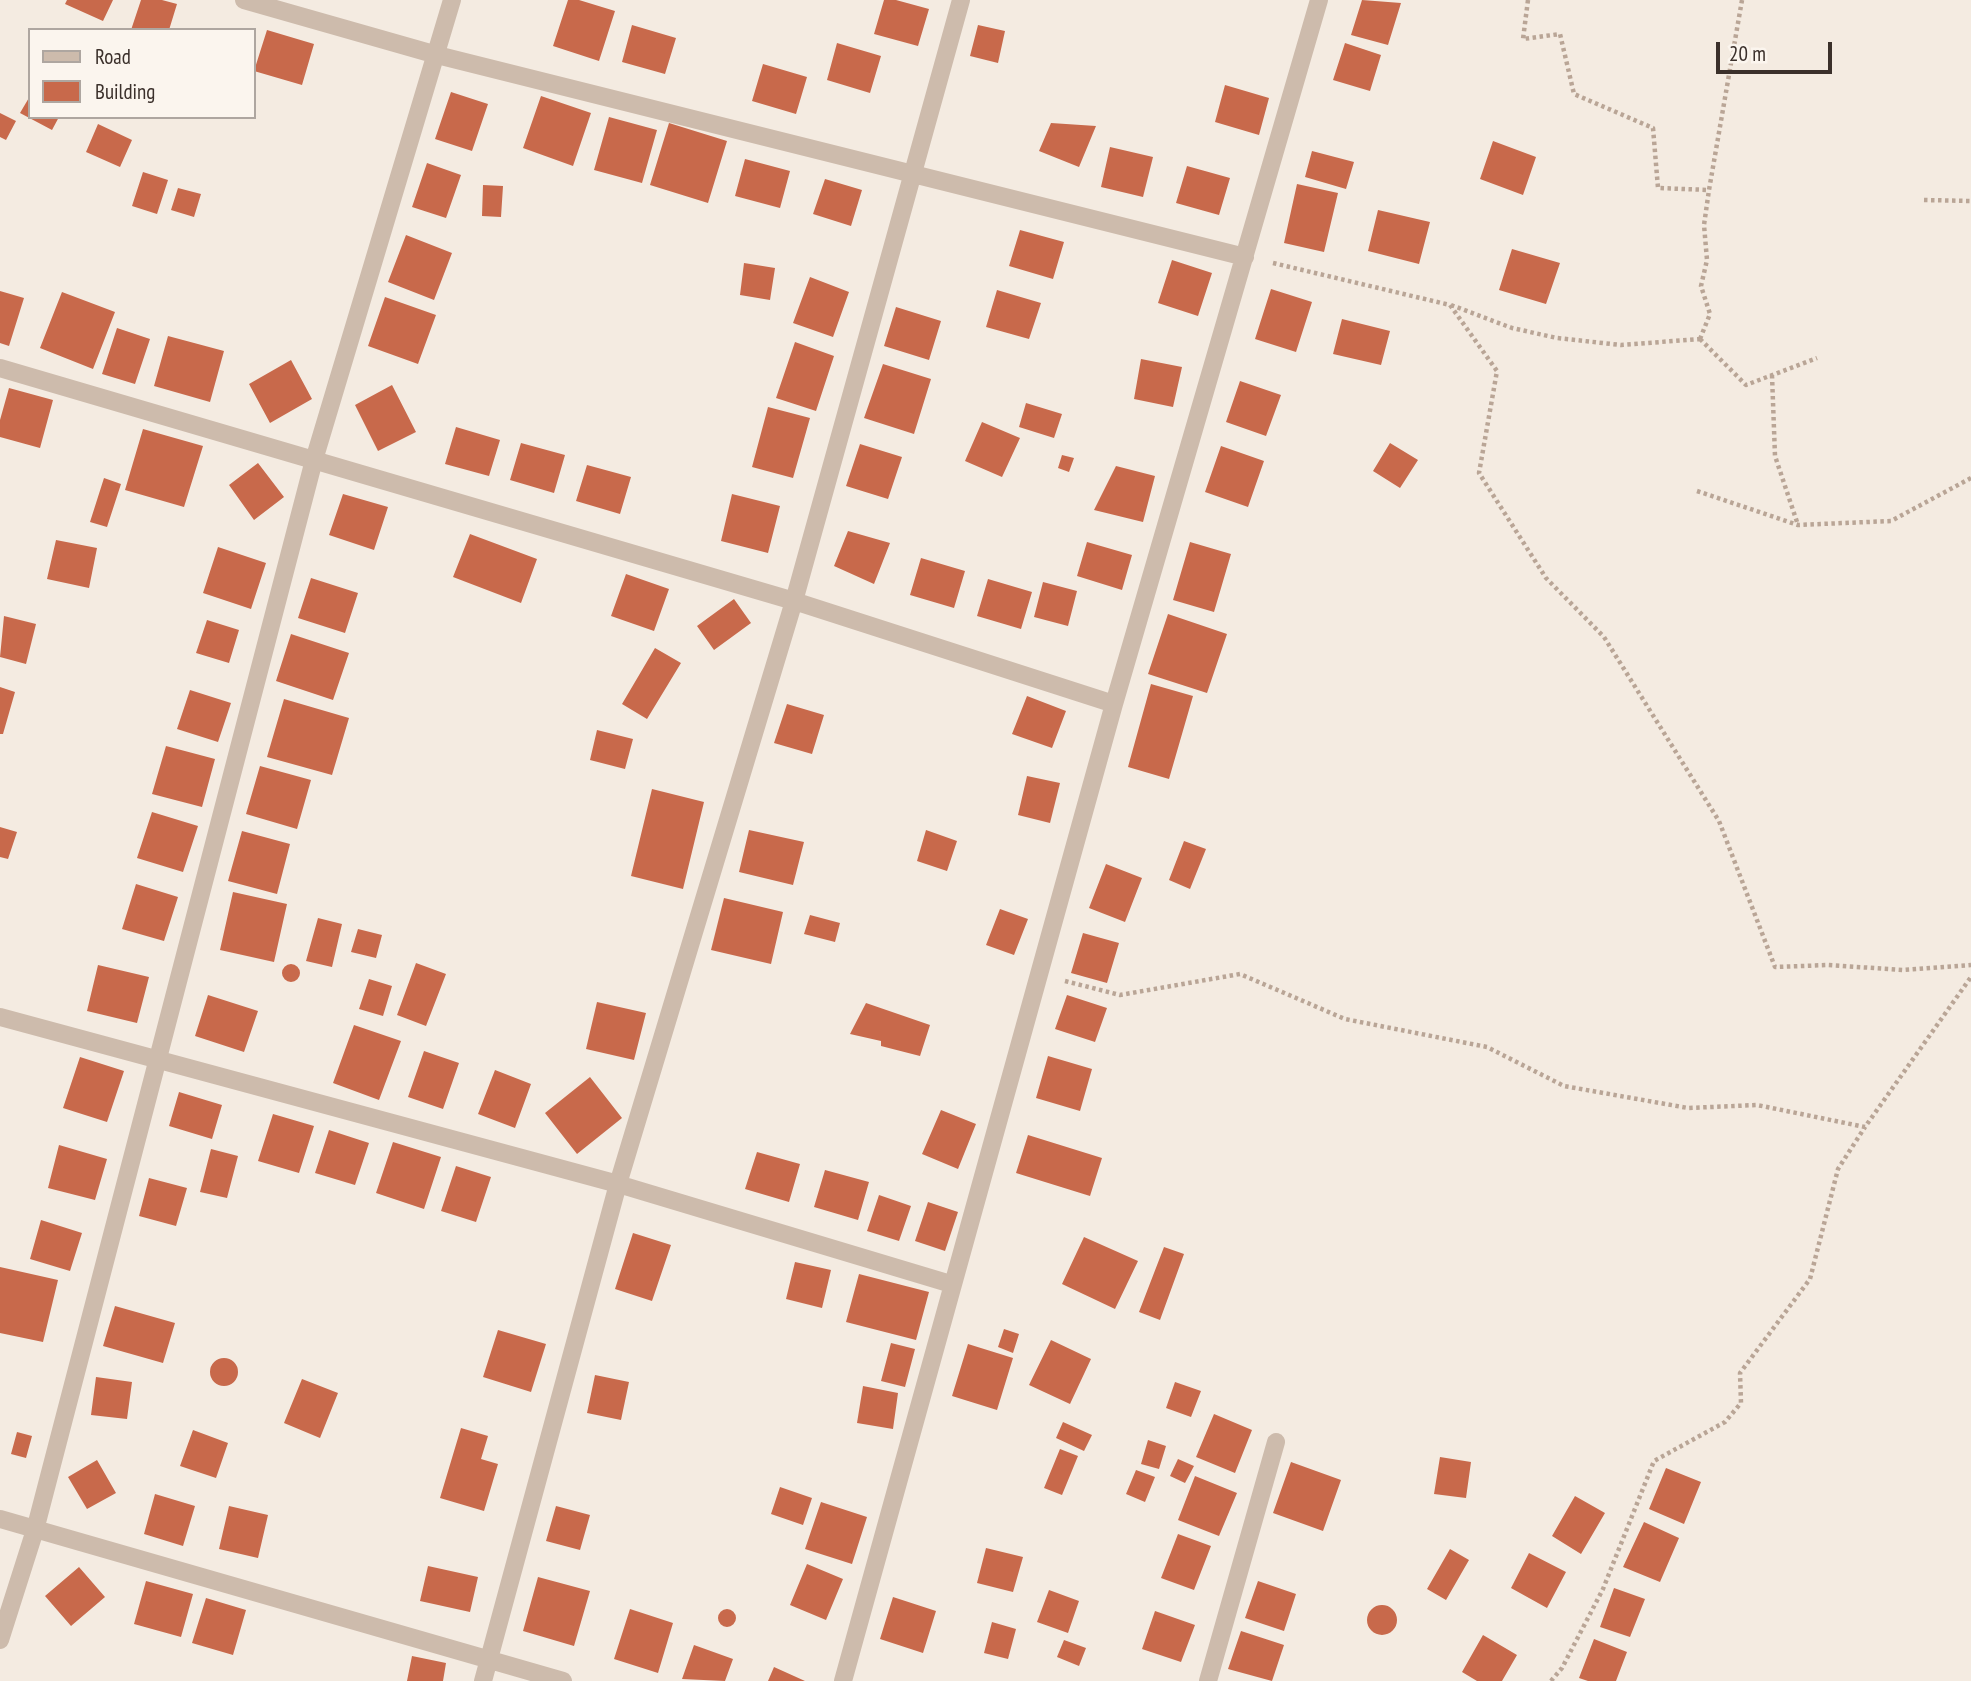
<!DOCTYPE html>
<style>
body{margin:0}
#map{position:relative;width:1971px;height:1681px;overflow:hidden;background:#f4ebe1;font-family:"PT Sans Narrow",sans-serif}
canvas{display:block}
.legend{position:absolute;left:28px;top:28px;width:228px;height:91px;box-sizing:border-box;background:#fbf5ee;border:2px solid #aea6a0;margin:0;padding:9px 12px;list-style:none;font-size:21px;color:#3b302b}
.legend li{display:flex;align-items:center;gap:14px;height:35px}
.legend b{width:35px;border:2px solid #aea6a0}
.scale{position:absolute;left:1716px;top:42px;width:116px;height:32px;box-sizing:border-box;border:4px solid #3b302b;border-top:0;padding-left:9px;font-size:21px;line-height:24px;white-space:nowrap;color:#3b302b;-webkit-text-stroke:5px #fbf5ee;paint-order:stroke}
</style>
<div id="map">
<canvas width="1971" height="1681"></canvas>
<ul class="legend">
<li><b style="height:9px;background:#cdbbac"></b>Road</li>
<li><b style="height:19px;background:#c8694b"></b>Building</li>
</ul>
<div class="scale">20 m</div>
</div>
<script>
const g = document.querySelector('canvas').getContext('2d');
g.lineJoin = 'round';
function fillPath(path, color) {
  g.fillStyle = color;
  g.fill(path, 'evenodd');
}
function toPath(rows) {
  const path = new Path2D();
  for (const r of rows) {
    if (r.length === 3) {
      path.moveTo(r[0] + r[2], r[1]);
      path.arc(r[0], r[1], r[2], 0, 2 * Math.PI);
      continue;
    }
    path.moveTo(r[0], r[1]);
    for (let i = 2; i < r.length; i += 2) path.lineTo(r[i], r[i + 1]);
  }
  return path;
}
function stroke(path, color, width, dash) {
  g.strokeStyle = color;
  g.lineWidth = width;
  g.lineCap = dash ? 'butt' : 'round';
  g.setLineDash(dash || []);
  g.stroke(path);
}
const building = toPath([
 [67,0,113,0,103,21,65,4],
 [141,0,162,0,177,4,169,30,131,30],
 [568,0,579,0,615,11,599,61,553,46],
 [884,0,896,0,929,9,918,46,874,34],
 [1362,0,1401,3,1388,45,1351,35],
 [632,25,676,38,665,74,622,62],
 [978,25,1005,31,998,63,970,56],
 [267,30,314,44,302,85,254,71],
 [837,43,881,56,870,93,827,80],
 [1345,43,1381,55,1370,91,1333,80],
 [763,64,807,77,796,114,752,101],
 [1225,85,1269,98,1259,135,1215,122],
 [451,92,488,104,472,151,435,139],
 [30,96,30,117,59,117,52,130,20,113],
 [541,96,591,113,573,166,523,148],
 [0,113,16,121,6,140,0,137],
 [609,117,657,130,642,183,594,170],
 [669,123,727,141,708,203,650,185],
 [1051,123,1096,126,1079,167,1039,151],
 [98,124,132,140,120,167,86,152],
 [1493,141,1536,157,1523,195,1480,179],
 [1110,147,1153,157,1143,197,1101,187],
 [1312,151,1354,162,1346,189,1305,177],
 [745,159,790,171,780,208,735,196],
 [427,163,461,175,446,218,412,207],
 [1187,166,1230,178,1219,215,1176,203],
 [143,172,168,180,157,214,132,206],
 [825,179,862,190,851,226,813,214],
 [1297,184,1338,193,1324,252,1284,243],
 [483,185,503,186,501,217,482,216],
 [178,188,201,194,194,217,171,210],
 [1378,210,1430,222,1419,264,1368,251],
 [1020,230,1064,242,1053,279,1009,266],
 [406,235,452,253,434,300,388,282],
 [1512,249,1560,263,1546,304,1499,290],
 [1172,260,1212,273,1198,316,1158,303],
 [744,263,775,268,770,300,740,295],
 [810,277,849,292,833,337,793,323],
 [1271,289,1312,302,1296,352,1255,339],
 [997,290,1041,303,1029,339,986,327],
 [0,291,24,298,9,346,0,343],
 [62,292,115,312,93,369,40,348],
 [385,297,436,315,418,364,368,346],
 [896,307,941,321,929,360,884,346],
 [1342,319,1390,331,1381,365,1333,354],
 [117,328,150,339,135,384,102,374],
 [168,336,224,351,210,402,154,386],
 [795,342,834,356,816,411,776,398],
 [1141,359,1182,367,1173,407,1134,399],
 [291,360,312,399,270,423,249,384],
 [883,364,931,379,914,434,864,418],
 [1240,381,1281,395,1266,436,1226,422],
 [392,385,416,432,378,451,355,405],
 [9,388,53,400,40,448,0,437,0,420],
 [1026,403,1062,414,1054,438,1019,427],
 [768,407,810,418,793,478,752,467],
 [982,422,1020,438,1002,477,965,461],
 [456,427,500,440,489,476,445,464],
 [143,429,203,446,184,507,125,490],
 [521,443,565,455,554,493,510,480],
 [1390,443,1418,460,1400,488,1373,471],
 [860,444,902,457,888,499,846,486],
 [1221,446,1264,461,1248,507,1205,492],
 [1062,455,1074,458,1069,472,1058,468],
 [258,463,284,497,254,520,229,485],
 [587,465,631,477,620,514,576,501],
 [1116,466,1155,476,1143,522,1094,510],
 [104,478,121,484,107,527,90,522],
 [343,494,388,507,374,550,329,535],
 [732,494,780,506,768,553,721,541],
 [848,531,890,543,874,584,834,566],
 [470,534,537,559,521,603,453,577],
 [56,540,97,548,89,588,47,579],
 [1087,542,1132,555,1122,590,1077,576],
 [1190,542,1231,554,1214,612,1173,600],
 [218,547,266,563,251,609,203,593],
 [921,558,965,571,954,608,910,595],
 [626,574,669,589,654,631,611,616],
 [311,578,358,593,345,633,298,618],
 [988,579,1032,592,1021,629,977,616],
 [1043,582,1077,591,1068,626,1034,617],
 [734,599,751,623,714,650,697,626],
 [1168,614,1227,634,1207,693,1148,674],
 [4,616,36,624,26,664,0,657],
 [207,620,239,630,229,663,196,653],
 [291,634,349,653,333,700,276,681],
 [655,648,681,663,647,719,622,704],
 [1151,684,1193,696,1169,779,1128,767],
 [0,687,15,692,3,734,0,734],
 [190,690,231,703,218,742,177,729],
 [1027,696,1066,711,1052,748,1012,734],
 [284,699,349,718,332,775,267,757],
 [787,704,824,715,812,754,774,743],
 [597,730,633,739,625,769,590,760],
 [166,746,215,759,202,807,152,794],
 [260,766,311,780,297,829,246,814],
 [1027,776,1060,783,1050,823,1018,815],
 [652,789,704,802,683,889,631,876],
 [152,812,198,826,183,872,137,858],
 [0,827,17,832,8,859,0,857],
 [749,830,804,842,793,885,739,872],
 [926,830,957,841,947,871,917,861],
 [242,831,290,844,277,894,228,881],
 [1184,841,1206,849,1190,889,1169,880],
 [1106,864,1142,878,1125,922,1089,908],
 [136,884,178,897,164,941,122,929],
 [233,892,287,904,274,962,220,950],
 [724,898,783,912,771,964,711,950],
 [1000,909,1028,919,1014,955,986,945],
 [810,915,840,923,835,942,804,934],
 [318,918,342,924,332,967,306,961],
 [358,929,382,935,376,958,351,952],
 [1083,933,1119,943,1107,983,1071,973],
 [416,963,446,974,426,1026,397,1015],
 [291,973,9],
 [98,965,149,977,137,1023,87,1011],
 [369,979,392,986,383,1016,359,1009],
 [208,995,258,1011,244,1052,195,1036],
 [1067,995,1107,1008,1095,1042,1055,1029],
 [597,1002,646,1013,634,1060,586,1049],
 [866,1003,930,1025,920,1056,881,1046,881,1041,850,1034],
 [354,1025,401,1041,379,1100,333,1083],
 [424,1051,459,1063,443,1109,408,1097],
 [1048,1056,1092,1069,1080,1111,1036,1098],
 [80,1057,124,1071,107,1122,63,1108],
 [495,1070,531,1084,515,1128,478,1114],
 [590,1077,622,1118,577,1154,545,1113],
 [179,1092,222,1105,212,1139,169,1126],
 [941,1110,976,1124,958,1169,922,1154],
 [273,1114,314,1126,299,1173,258,1161],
 [329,1130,369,1143,355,1185,315,1173],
 [1028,1135,1102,1158,1090,1196,1016,1173],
 [393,1142,441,1157,424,1209,376,1193],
 [59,1145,107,1159,95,1200,48,1188],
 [211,1149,238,1156,227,1198,200,1192],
 [757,1152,800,1164,789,1202,745,1189],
 [456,1166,491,1177,476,1222,441,1211],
 [825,1170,869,1182,858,1220,814,1207],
 [149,1178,187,1188,176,1226,139,1216],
 [879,1195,911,1206,899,1241,867,1231],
 [928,1202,958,1212,945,1251,915,1241],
 [41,1220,82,1233,70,1271,30,1259],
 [633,1233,671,1245,652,1301,615,1289],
 [1084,1237,1138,1261,1115,1309,1062,1284],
 [1164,1247,1184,1254,1160,1320,1139,1312],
 [795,1262,831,1270,822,1308,786,1299],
 [0,1267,58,1280,43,1342,0,1333],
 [859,1274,929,1292,916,1340,846,1322],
 [115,1306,175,1323,163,1363,103,1346],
 [1004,1329,1019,1334,1013,1353,998,1347],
 [498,1330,546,1344,531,1392,483,1377],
 [1051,1340,1091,1359,1070,1404,1029,1385],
 [891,1343,915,1349,905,1387,881,1381],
 [968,1344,1013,1358,997,1410,952,1396],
 [224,1372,14],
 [595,1375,629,1382,621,1420,587,1413],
 [96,1377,132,1382,127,1419,91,1415],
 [302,1379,338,1393,320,1438,284,1423],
 [1175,1382,1201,1391,1191,1417,1166,1408],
 [863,1386,898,1393,893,1429,857,1423],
 [1214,1414,1252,1430,1235,1473,1196,1457],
 [1063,1422,1092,1435,1084,1451,1056,1438],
 [461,1428,488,1436,481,1459,498,1464,484,1511,440,1498],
 [193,1430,228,1443,216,1478,180,1466],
 [17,1432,32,1436,26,1458,11,1454],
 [1148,1440,1166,1446,1159,1469,1141,1464],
 [1060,1449,1078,1456,1062,1495,1044,1488],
 [1440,1457,1471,1462,1466,1498,1434,1494],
 [1178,1459,1194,1466,1185,1483,1170,1476],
 [97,1460,116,1493,87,1509,68,1477],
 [1291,1462,1341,1480,1323,1531,1273,1513],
 [1666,1468,1701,1482,1684,1524,1649,1509],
 [1136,1470,1155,1477,1145,1502,1126,1494],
 [1195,1476,1237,1493,1219,1536,1178,1520],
 [780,1487,812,1498,803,1525,771,1514],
 [155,1494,195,1506,183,1546,144,1534],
 [1575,1496,1605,1513,1581,1554,1552,1536],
 [821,1502,867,1517,852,1564,805,1549],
 [229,1506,268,1515,258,1558,219,1549],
 [556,1506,590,1515,580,1550,546,1541],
 [1644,1522,1679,1538,1660,1582,1623,1567],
 [1178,1534,1211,1546,1194,1590,1161,1578],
 [986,1548,1023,1557,1013,1592,977,1583],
 [1450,1549,1469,1560,1446,1600,1427,1589],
 [1529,1553,1566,1572,1547,1608,1511,1588],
 [807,1564,843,1579,826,1620,790,1605],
 [428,1566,478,1577,470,1612,420,1601],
 [79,1567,105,1597,71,1626,45,1596],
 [538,1577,590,1591,574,1646,523,1631],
 [146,1581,193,1594,181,1637,134,1624],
 [1258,1581,1296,1594,1284,1631,1245,1618],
 [1614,1588,1645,1599,1630,1637,1600,1627],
 [1049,1590,1079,1601,1068,1633,1037,1622],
 [893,1597,936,1611,923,1653,880,1639],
 [206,1598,246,1610,233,1655,192,1643],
 [1382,1620,15],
 [727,1618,9],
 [630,1609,673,1623,658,1673,614,1659],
 [1155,1611,1195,1625,1181,1662,1142,1649],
 [992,1622,1016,1629,1008,1659,984,1653],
 [1241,1631,1284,1645,1272,1681,1228,1669],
 [1483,1635,1517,1655,1502,1681,1477,1681,1462,1672],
 [1594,1639,1627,1652,1616,1681,1588,1681,1579,1678],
 [1064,1640,1086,1648,1079,1666,1057,1657],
 [694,1645,733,1659,725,1681,682,1679],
 [412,1656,446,1663,443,1681,407,1681],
 [774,1667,805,1681,768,1681]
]);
const path = toPath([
 [1528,0,1523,39,1560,34,1574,94,1653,128,1658,188,1709,190,1742,0],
 [1924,200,1971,201],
 [1273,263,1450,305,1497,371,1479,473,1546,578,1604,637,1719,821,1775,967,1828,965,1903,970,1971,965],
 [1451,305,1512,328,1557,338,1621,345,1700,339],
 [1700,339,1710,314,1701,286,1707,260,1704,225,1709,190],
 [1700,339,1746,385,1817,358],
 [1772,375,1775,456,1798,525],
 [1697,491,1798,525,1891,521,1971,478],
 [1065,981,1120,995,1240,974,1345,1019,1487,1047,1564,1086,1688,1108,1757,1105,1865,1127,1971,977],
 [1551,1681,1562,1668,1603,1589,1654,1461,1725,1422,1741,1403,1740,1373,1810,1279,1838,1169,1865,1127]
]);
const street = toPath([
 [244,0,437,55,1245,257],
 [0,368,794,601,1114,704],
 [0,1017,618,1184,951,1284],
 [0,1519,563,1681],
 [0,1640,35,1530,314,460,452,0],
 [483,1681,618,1184,794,601,961,0],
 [843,1681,1114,704,1319,0],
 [1208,1681,1276,1442]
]);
fillPath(building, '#c8694b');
stroke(path, '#b9a596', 4.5, [3.5, 3.5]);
stroke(street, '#cdbbac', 18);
</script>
